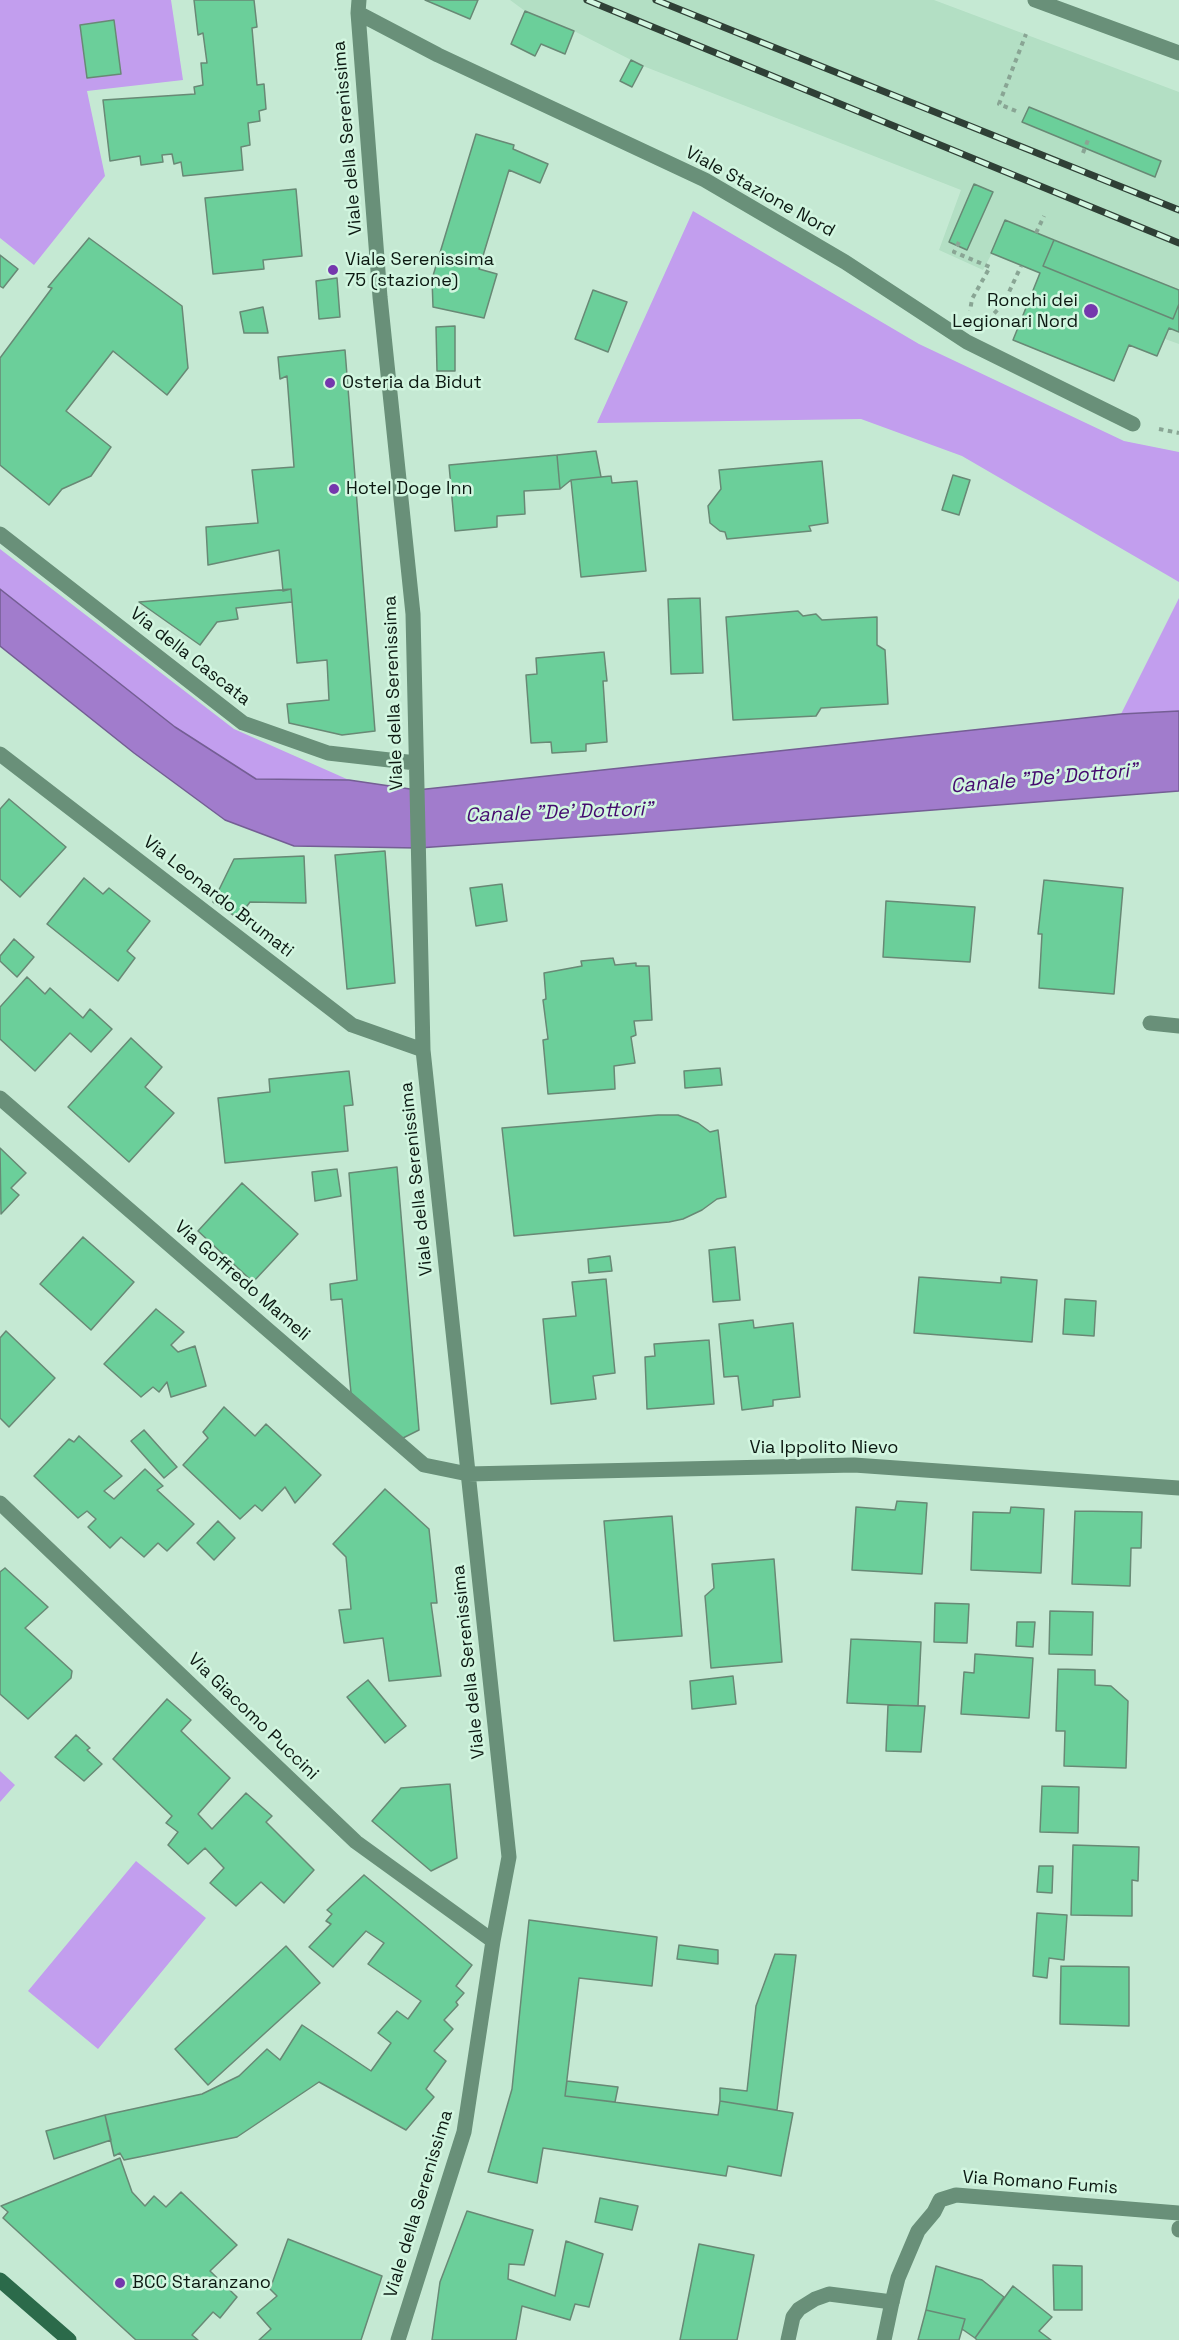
<!DOCTYPE html>
<style>
body{margin:0}
canvas{display:block;background:#c5e9d3}
</style>
<canvas width="1179" height="2340"></canvas>
<script>
const g = document.querySelector('canvas').getContext('2d');
g.lineJoin = 'round';
function fillPath(path, color) {
  g.fillStyle = color;
  g.fill(path, 'evenodd');
}
function toPath(rows) {
  const path = new Path2D();
  for (const r of rows) {
    path.moveTo(r[0], r[1]);
    for (let i = 2; i < r.length; i += 2) path.lineTo(r[i], r[i + 1]);
  }
  return path;
}
function stroke(path, color, width, dash) {
  g.strokeStyle = color;
  g.lineWidth = width;
  g.lineCap = dash ? 'butt' : 'round';
  g.setLineDash(dash || []);
  g.stroke(path);
}
function write(font, color, halo, rows, align = 'center') {
  g.font = font + ' "Space Grotesk",sans-serif';
  g.lineWidth = 5;
  g.setLineDash([]);
  g.textBaseline = 'middle';
  g.strokeStyle = halo;
  g.fillStyle = color;
  for (const [text, x, y, turn = 0] of rows) {
    g.save();
    g.translate(x, y);
    g.rotate((+turn || 0) * Math.PI / 180);
    g.textAlign = isNaN(turn) ? turn : align;
    if (halo) g.strokeText(text, 0, 0);
    g.fillText(text, 0, 0);
    g.restore();
  }
}
const built = toPath([
 [510,0,934,0,1179,92,1179,344,1165,339,1157,356,1129,345,1114,381,1013,340,1040,273,992,253,983,270,939,250,961,190,643,66,574,31,525,11]
]);
const green = toPath([
 [0,0,171,0,183,80,87,91,105,176,34,265,0,238],
 [693,211,919,344,1124,441,1179,452,1179,582,962,456,861,419,597,423],
 [0,549,234,729,349,780,256,779,175,727,0,589],
 [1179,598,1179,711,1121,714],
 [0,1771,15,1785,0,1802],
 [136,1861,206,1918,98,2049,28,1991]
]);
const water = toPath([
 [0,589,175,727,256,779,349,780,417,790,1121,714,1179,711,1179,791,623,834,418,848,294,846,225,820,134,753,0,646,0,589]
]);
const building = toPath([
 [194,0,254,0,257,27,252,28,257,85,264,84,266,109,259,111,260,121,248,123,250,145,241,147,243,170,183,176,181,162,174,164,172,154,162,155,163,162,141,165,140,156,110,161,103,100,195,94,194,87,203,85,201,63,207,63,203,33,198,35,194,0],
 [425,0,478,0,470,19,425,0],
 [525,11,574,31,565,54,541,44,535,56,511,44,525,11],
 [114,20,121,74,87,78,80,25,114,20],
 [631,60,643,66,632,87,620,81,631,60],
 [1029,107,1161,161,1155,177,1022,122,1029,107],
 [476,134,514,145,513,149,548,164,540,183,509,170,479,269,497,274,484,318,433,307,432,279,476,134],
 [974,184,993,192,967,250,949,242,974,184],
 [296,189,302,256,263,260,264,269,213,274,205,198,296,189],
 [1005,220,1054,240,1043,266,1173,319,1179,304,1179,332,1169,328,1157,356,1129,345,1114,381,1013,340,1040,273,991,253,1005,220],
 [89,238,182,306,188,368,167,395,113,351,66,411,111,447,91,476,62,489,49,505,0,465,0,358,52,288,48,287,89,238],
 [1054,240,1179,290,1179,304,1173,319,1043,266,1054,240],
 [0,255,18,269,3,288,0,286,0,255],
 [337,278,340,317,319,319,316,281,337,278],
 [593,290,627,302,608,352,575,339,593,290],
 [263,307,268,333,244,333,240,312,263,307],
 [455,326,455,371,437,371,436,327,455,326],
 [345,350,375,731,342,735,289,723,287,704,329,700,327,660,297,663,291,589,283,591,279,550,208,565,206,527,258,523,252,470,294,467,287,376,280,379,278,357,345,350],
 [596,451,601,477,571,480,560,489,557,455,596,451],
 [557,455,560,489,524,491,525,514,497,516,497,527,455,531,449,465,557,455],
 [822,461,828,523,809,526,811,531,727,539,725,532,720,531,710,523,708,506,721,489,719,470,822,461],
 [953,475,970,480,959,515,942,510,953,475],
 [611,476,612,483,637,481,646,571,581,577,571,480,611,476],
 [291,589,292,602,236,608,238,619,217,622,200,645,139,602,291,589],
 [700,598,703,673,671,674,668,599,700,598],
 [798,611,803,616,816,614,822,620,877,617,877,645,885,650,888,704,821,708,816,716,733,720,726,617,798,611],
 [604,652,607,681,603,681,607,742,586,744,586,751,552,753,551,742,531,743,526,675,537,674,536,658,604,652],
 [9,799,66,847,20,897,0,879,0,809,9,799],
 [385,851,395,983,347,989,335,855,385,851],
 [304,856,306,903,250,902,238,918,213,902,234,859,304,856],
 [84,878,103,894,109,888,150,921,127,951,135,958,118,981,47,924,84,878],
 [1044,880,1123,888,1114,994,1039,988,1042,934,1038,934,1044,880],
 [502,884,507,921,476,926,470,888,502,884],
 [886,901,975,907,970,962,883,957,886,901],
 [14,939,34,957,17,977,0,961,0,956,14,939],
 [613,958,615,965,636,963,636,966,649,966,652,1020,634,1021,636,1035,631,1037,635,1063,614,1066,615,1089,548,1094,543,1040,548,1039,543,1000,546,999,544,973,582,966,581,961,613,958],
 [27,977,45,994,50,988,83,1018,90,1009,112,1029,91,1052,70,1033,35,1071,0,1039,0,1007,27,977],
 [131,1038,162,1067,145,1087,174,1113,129,1162,68,1107,131,1038],
 [720,1068,722,1085,685,1088,684,1071,720,1068],
 [349,1071,353,1105,344,1106,348,1151,225,1163,218,1098,270,1092,269,1079,349,1071],
 [658,1115,678,1115,698,1123,710,1132,718,1130,726,1197,717,1199,702,1210,683,1219,669,1222,514,1236,502,1128,658,1115],
 [0,1148,26,1173,11,1188,19,1195,1,1214,0,1148],
 [397,1167,419,1430,401,1439,351,1393,342,1299,331,1300,330,1284,357,1280,349,1173,397,1167],
 [337,1169,341,1196,315,1201,312,1172,337,1169],
 [242,1183,298,1234,253,1282,198,1231,242,1183],
 [83,1237,134,1282,91,1330,40,1284,83,1237],
 [735,1247,740,1300,713,1302,709,1250,735,1247],
 [610,1256,612,1271,589,1273,588,1259,610,1256],
 [919,1277,1001,1283,1001,1277,1037,1280,1032,1342,914,1333,919,1277],
 [606,1279,615,1373,593,1376,596,1399,551,1404,543,1319,576,1316,572,1282,606,1279],
 [1065,1299,1096,1301,1094,1336,1063,1334,1065,1299],
 [156,1309,184,1332,171,1345,178,1352,195,1346,206,1386,171,1397,167,1382,159,1392,153,1387,141,1397,104,1364,156,1309],
 [753,1320,754,1328,793,1323,800,1397,773,1400,773,1406,742,1410,738,1376,724,1377,719,1324,753,1320],
 [6,1331,55,1378,9,1427,0,1418,0,1338,6,1331],
 [709,1340,714,1404,647,1409,645,1357,655,1356,654,1344,709,1340],
 [224,1407,255,1436,266,1424,321,1475,295,1503,285,1487,262,1511,255,1505,240,1519,183,1465,208,1438,203,1432,224,1407],
 [144,1430,177,1467,164,1478,131,1441,144,1430],
 [79,1436,122,1476,104,1491,114,1499,145,1469,163,1486,157,1490,194,1524,167,1551,158,1543,144,1557,121,1537,110,1548,88,1527,96,1519,87,1511,78,1518,34,1476,69,1439,74,1442,79,1436],
 [385,1489,429,1529,437,1603,431,1603,441,1676,389,1681,383,1638,344,1643,339,1610,351,1609,346,1557,333,1544,385,1489],
 [897,1501,927,1503,922,1574,852,1570,856,1507,895,1510,897,1501],
 [1011,1507,1044,1509,1041,1573,971,1570,973,1512,1010,1513,1011,1507],
 [1075,1511,1142,1512,1141,1548,1131,1548,1130,1586,1072,1584,1075,1511],
 [672,1516,682,1636,614,1641,604,1521,672,1516],
 [218,1521,235,1538,214,1560,197,1543,218,1521],
 [774,1559,782,1662,711,1668,705,1596,714,1588,712,1564,774,1559],
 [5,1568,48,1607,25,1628,72,1671,71,1678,28,1719,0,1694,0,1572,5,1568],
 [935,1603,969,1604,967,1643,934,1642,935,1603],
 [1050,1611,1093,1612,1092,1655,1049,1654,1050,1611],
 [1017,1622,1035,1622,1033,1647,1016,1646,1017,1622],
 [851,1639,921,1642,918,1706,847,1703,851,1639],
 [975,1654,1033,1658,1029,1718,961,1714,964,1672,974,1673,975,1654],
 [1058,1669,1095,1670,1095,1685,1111,1686,1128,1701,1126,1768,1064,1766,1065,1731,1056,1731,1058,1669],
 [733,1676,736,1704,692,1709,690,1681,733,1676],
 [368,1680,406,1726,385,1743,347,1697,368,1680],
 [167,1699,191,1720,181,1731,230,1778,198,1814,212,1829,246,1793,272,1816,266,1822,314,1870,284,1903,261,1882,236,1906,210,1883,224,1868,205,1848,188,1864,168,1845,178,1832,166,1823,172,1816,113,1759,167,1699],
 [888,1705,925,1706,921,1752,886,1751,888,1705],
 [76,1735,90,1748,87,1750,102,1764,84,1781,55,1757,76,1735],
 [450,1784,457,1858,431,1871,372,1821,401,1788,450,1784],
 [1042,1786,1079,1787,1078,1833,1040,1832,1042,1786],
 [1073,1845,1139,1847,1138,1881,1132,1880,1132,1916,1071,1915,1073,1845],
 [1039,1866,1053,1866,1052,1893,1037,1892,1039,1866],
 [364,1875,472,1965,456,1986,464,1993,456,2002,458,2005,444,2020,453,2029,434,2051,446,2061,426,2089,434,2097,406,2130,319,2082,237,2137,124,2160,120,2153,114,2156,105,2115,202,2094,239,2076,267,2049,280,2060,302,2025,371,2071,391,2043,378,2033,397,2011,408,2019,421,2001,368,1964,384,1943,366,1931,333,1967,309,1947,331,1924,326,1921,332,1914,327,1910,364,1875],
 [1037,1913,1067,1915,1064,1960,1049,1958,1047,1978,1033,1976,1037,1913],
 [529,1920,657,1937,652,1986,579,1978,565,2096,718,2115,720,2101,793,2113,781,2176,728,2166,726,2176,543,2148,537,2183,488,2172,512,2089,529,1920],
 [679,1945,718,1950,718,1964,677,1959,679,1945],
 [286,1946,320,1983,208,2085,175,2049,286,1946],
 [775,1954,796,1955,777,2110,720,2101,720,2088,747,2091,756,2006,775,1954],
 [1061,1966,1129,1967,1129,2026,1060,2024,1061,1966],
 [567,2081,618,2087,615,2102,565,2096,567,2081],
 [105,2115,111,2140,54,2159,46,2131,105,2115],
 [120,2158,132,2192,145,2206,154,2196,166,2207,181,2192,237,2245,210,2271,237,2297,220,2318,213,2312,192,2335,198,2340,136,2340,3,2218,8,2212,1,2206,120,2158],
 [600,2198,638,2206,632,2230,595,2222,600,2198],
 [467,2211,533,2230,524,2265,509,2264,508,2279,555,2296,566,2241,603,2254,589,2307,575,2304,570,2320,522,2306,516,2340,432,2340,440,2282,467,2211],
 [288,2239,382,2276,361,2340,259,2340,271,2329,257,2313,277,2296,270,2289,288,2239],
 [699,2244,754,2255,737,2340,680,2340,699,2244],
 [1053,2265,1082,2266,1082,2310,1054,2310,1053,2265],
 [936,2266,982,2280,1004,2297,975,2338,962,2329,965,2319,926,2310,936,2266],
 [1013,2286,1052,2317,1039,2331,1051,2340,977,2340,975,2338,1013,2286],
 [926,2310,965,2319,959,2340,918,2340,926,2310]
]);
const path = toPath([
 [1016,111,999,104,1026,34],
 [1083,153,1088,140],
 [1036,233,1044,216],
 [959,242,954,252,990,267,972,299,970,311],
 [988,320,1004,303,1021,266],
 [1159,429,1179,433]
]);
const service = toPath([
 [892,2302,898,2278,918,2231,934,2212,940,2200,956,2195,1179,2213]
]);
const minor = toPath([
 [359,0,358,13,380,297,413,614,423,1050,509,1857,493,1941,464,2132,398,2340],
 [1035,0,1179,53],
 [358,13,438,55,705,180,845,262,967,342,1133,424],
 [0,534,243,723,328,753,416,763],
 [0,754,352,1025,423,1050],
 [1150,1023,1179,1026],
 [0,1098,424,1465,468,1474,854,1465,1179,1488],
 [0,1503,356,1842,493,1941],
 [1179,2228,1179,2230],
 [788,2340,793,2317,799,2309,815,2299,829,2294,892,2302,884,2340]
]);
const secondary = toPath([
 [0,2280,69,2340]
]);
const rail = toPath([
 [587,0,1179,243],
 [656,0,1179,210]
]);
const markers = [
 [333,270,6,"#7537ad"],
 [1091,311,8,"#7537ad"],
 [330,383,6,"#7537ad"],
 [334,489,6,"#7537ad"],
 [120,2283,6,"#7537ad"]
];
const streetNames = [
 ["Viale della Serenissima",348,138,-95],
 ["Viale Stazione Nord",760,192,29],
 ["Via della Cascata",190,657,38],
 ["Viale della Serenissima",394,693,-92],
 ["Via Leonardo Brumati",218,897,38],
 ["Viale della Serenissima",417,1179,-96],
 ["Via Goffredo Mameli",242,1281,41],
 ["Via Ippolito Nievo",824,1448],
 ["Viale della Serenissima",469,1662,-96],
 ["Via Giacomo Puccini",253,1717,44],
 ["Via Romano Fumis",1040,2183,4],
 ["Viale della Serenissima",419,2204,-73]
];
const poiNames = [
 ["Viale Serenissima",345,260],
 ["75 (stazione)",345,281],
 ["Ronchi dei",1078,301,"right"],
 ["Legionari Nord",1078,322,"right"],
 ["Osteria da Bidut",342,383],
 ["Hotel Doge Inn",346,489],
 ["BCC Staranzano",132,2283]
];
const waterNames = [
 ["Canale \"De' Dottori\"",1044,779,-5],
 ["Canale \"De' Dottori\"",559,813,-2]
];
fillPath(built, '#b3dfc4');
fillPath(green, '#c29eee');
fillPath(water, '#a17ccc');
stroke(water, '#745e94', 1.5);
fillPath(building, '#6bcf9a');
stroke(building, '#688975', 1.5);
stroke(path, '#89a594', 4, [4.5, 4.5]);
stroke(service, '#699079', 15);
stroke(minor, '#699079', 15);
stroke(secondary, '#2b6a4a', 15);
stroke(rail, '#2f4036', 7);
stroke(rail, '#d2f6e0', 4.5, [14]);
for (const [x, y, r, color] of markers) {
  const dot = new Path2D();
  dot.arc(x, y, r, 0, 2 * Math.PI);
  g.fillStyle = color;
  g.fill(dot);
  stroke(dot, '#d2f6e0', 2);
}
write('18px', '#0c1912', '#d2f6e0', streetNames);
write('18px', '#0c1912', '#d2f6e0', poiNames, 'left');
write('italic 20px', '#440a6e', '#d2f6e0', waterNames);
</script>
